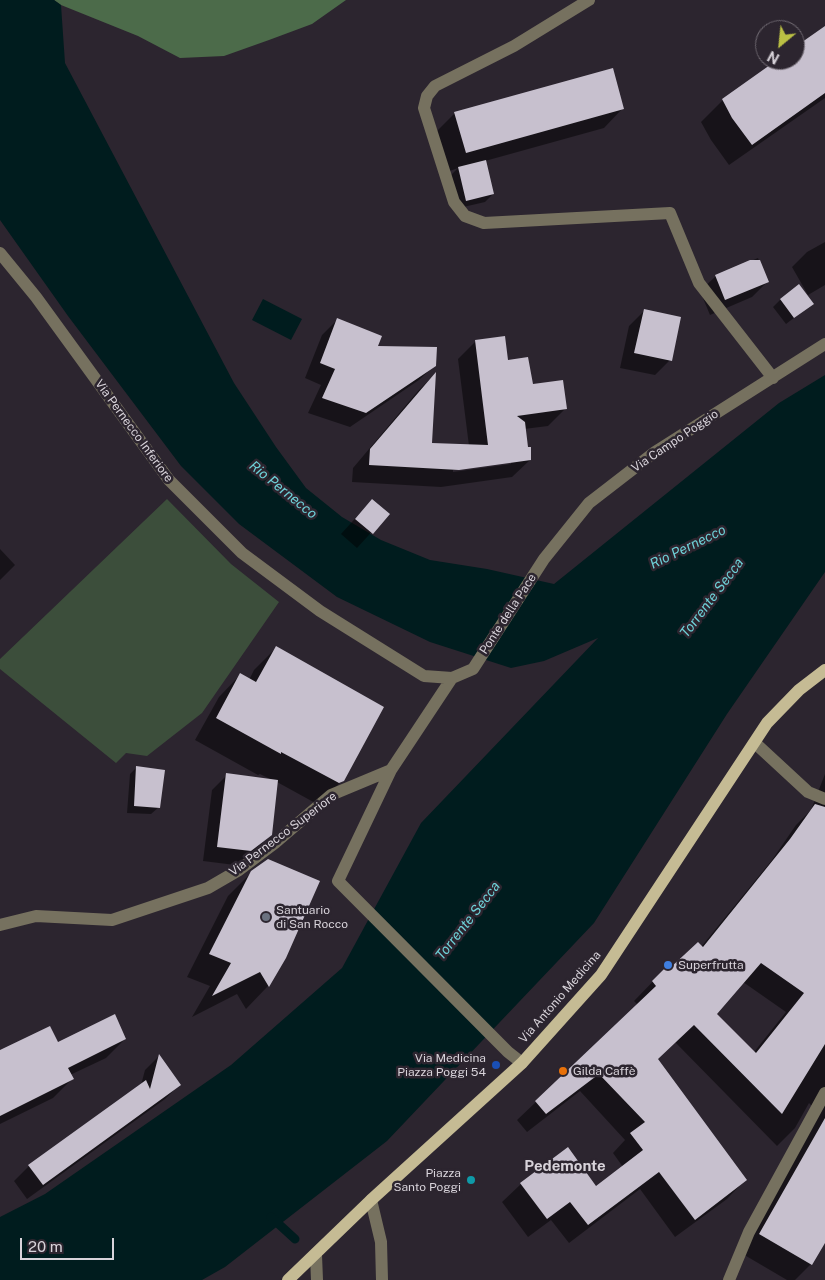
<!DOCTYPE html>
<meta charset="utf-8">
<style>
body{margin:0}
#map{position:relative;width:825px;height:1280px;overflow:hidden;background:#2c252f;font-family:"Public Sans",sans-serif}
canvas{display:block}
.north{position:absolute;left:755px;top:20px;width:50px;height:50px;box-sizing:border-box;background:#2c252f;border:1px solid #716b73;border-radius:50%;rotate:208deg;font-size:14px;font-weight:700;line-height:20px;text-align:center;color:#d8d3da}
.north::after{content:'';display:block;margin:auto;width:18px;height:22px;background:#bbc044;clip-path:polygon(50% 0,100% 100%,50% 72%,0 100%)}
.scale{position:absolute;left:20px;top:1238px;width:94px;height:22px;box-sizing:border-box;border:2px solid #d8d3da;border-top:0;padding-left:6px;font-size:15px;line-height:18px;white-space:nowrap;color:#d8d3da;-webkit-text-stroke:4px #2c252f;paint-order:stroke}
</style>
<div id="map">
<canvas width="825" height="1280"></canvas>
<div class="north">N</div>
<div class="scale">20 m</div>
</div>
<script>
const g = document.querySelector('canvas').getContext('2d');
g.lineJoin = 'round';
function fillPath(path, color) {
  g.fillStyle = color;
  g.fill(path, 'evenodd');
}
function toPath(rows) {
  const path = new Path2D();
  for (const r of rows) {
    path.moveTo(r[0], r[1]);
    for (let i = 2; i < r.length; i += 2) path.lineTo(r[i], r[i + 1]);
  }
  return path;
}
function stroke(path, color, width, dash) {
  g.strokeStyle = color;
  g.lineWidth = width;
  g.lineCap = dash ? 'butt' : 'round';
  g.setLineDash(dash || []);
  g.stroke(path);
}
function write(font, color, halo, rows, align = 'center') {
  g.font = font + ' "Public Sans",sans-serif';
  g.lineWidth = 5;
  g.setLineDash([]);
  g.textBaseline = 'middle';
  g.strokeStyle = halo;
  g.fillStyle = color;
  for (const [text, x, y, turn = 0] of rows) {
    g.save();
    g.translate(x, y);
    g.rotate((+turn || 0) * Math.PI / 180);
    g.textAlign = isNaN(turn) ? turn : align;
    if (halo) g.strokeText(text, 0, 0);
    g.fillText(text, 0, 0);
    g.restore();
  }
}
const green = toPath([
 [167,499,231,564,279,602,202,713,147,756,126,753,116,763,0,669,0,659]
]);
const forest = toPath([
 [54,0,346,0,312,24,269,40,224,56,180,58,138,36,61,5]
]);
const water = toPath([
 [0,0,54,0,61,5,65,63,234,383,276,447,306,488,342,517,381,540,430,560,487,569,554,584,779,403,825,375,825,572,727,714,594,923,387,1141,225,1267,202,1280,0,1280,0,1217,45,1194,231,1065,342,968,421,823,598,638,544,661,511,668,430,642,337,597,239,524,181,466,68,316,0,220],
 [263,299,302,319,291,340,252,320]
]);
const shadow = toPath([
 [825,28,825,98,729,165,711,140,701,122,723,100,779,60,795,60,795,49],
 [623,108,604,128,485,161,493,194,485,202,459,208,451,175,458,168,447,172,436,132,455,113],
 [825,242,825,285,808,295,792,267,807,252],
 [758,258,767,282,752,297,710,315,700,291,716,276],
 [780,300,812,304,786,324,773,307],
 [644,311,670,360,655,375,620,368,629,326],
 [337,320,376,347,435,365,419,380,350,427,308,413,321,385,305,378,322,335],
 [475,342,507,361,532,385,566,408,548,426,524,429,530,460,512,477,441,487,352,482,353,468,418,391,434,375,431,444,469,446,458,359],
 [511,462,511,464,453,472,453,470],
 [372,500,388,514,357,548,341,534],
 [0,549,15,565,0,580],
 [276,648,343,780,320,802,317,804,277,782,271,834,255,850,235,865,203,861,212,790,227,775,272,780,260,774,258,775,195,740,219,697,240,675,249,680,254,670],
 [137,767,159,807,151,814,127,813,130,774],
 [825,774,825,1240,811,1264,795,1280,787,1280,741,1253,814,1108,809,1103,795,1128,777,1146,675,1042,656,1060,745,1180,727,1199,675,1237,640,1189,569,1243,551,1220,528,1237,502,1202,521,1184,596,1187,623,1167,613,1153,625,1140,580,1091,527,1132,517,1120,638,1005,634,1001,667,967,670,970,701,947,772,860,796,825,811,810],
 [743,982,786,1012,754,1052,715,1014],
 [252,872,284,958,268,986,246,1009,237,994,192,1017,210,986,187,977,228,896],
 [125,1039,106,1058,70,1075,72,1079,53,1098,0,1124,0,1051],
 [159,1056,180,1084,165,1099,27,1199,14,1181,29,1166,141,1085,145,1070]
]);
const stream = toPath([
 [271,1217,295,1239]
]);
const building = toPath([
 [825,26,825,93,752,145,732,118,722,99,777,60,795,60,795,47],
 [613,68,624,109,466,153,454,112],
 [486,160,494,194,466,201,458,167],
 [750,260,760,260,769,282,725,300,715,275],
 [799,284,814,304,794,318,780,299],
 [644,309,681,317,672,361,634,353],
 [337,318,382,336,378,346,437,347,436,366,366,413,322,398,335,369,320,363],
 [505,336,508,360,528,357,533,384,563,380,567,409,517,416,525,422,528,447,531,447,531,460,459,470,369,465,370,449,436,372,432,443,488,445,475,340],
 [372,499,390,514,373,534,355,519],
 [276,646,384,707,344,781,339,783,281,752,281,754,216,718,240,673,256,682],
 [136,766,165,770,160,808,134,806],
 [226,773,278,780,272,835,251,851,217,847],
 [815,804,825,807,825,1044,782,1114,694,1025,658,1059,747,1180,695,1220,659,1172,588,1225,570,1202,547,1219,520,1183,568,1147,596,1186,643,1150,630,1133,645,1122,599,1074,546,1114,535,1101,656,986,652,981,667,966,670,968,698,942,703,947,790,839],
 [761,963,804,993,756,1053,717,1014],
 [268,859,320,881,286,958,269,987,260,972,212,996,231,963,209,954,251,871],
 [115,1014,126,1039,68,1068,74,1079,0,1116,0,1050,50,1026,58,1042],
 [159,1054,181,1085,43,1185,28,1165,146,1080,150,1089],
 [825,1118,825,1243,812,1265,759,1234]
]);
const minor = toPath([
 [589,0,514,46,435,86,427,96,424,108,454,202,465,216,484,223,670,213,699,283,773,378],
 [0,253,36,297,169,480,242,553,320,611,424,676,452,678,473,669,544,559,589,503,655,452,825,344],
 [452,678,391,770,338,881,508,1052,522,1063],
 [755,743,808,792,825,799],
 [0,925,36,916,112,920,208,888,239,870,275,843,331,795,391,770],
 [371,1200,381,1242,382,1280],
 [316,1255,317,1280],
 [729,1280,749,1232,825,1093]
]);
const major = toPath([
 [288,1280,371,1200,522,1063,601,975,767,723,799,690,825,670]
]);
const markers = [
 [266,917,5,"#6b7280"],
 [668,965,5,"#3f7fe0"],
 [496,1065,5,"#1a4fb4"],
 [563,1071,5,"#e8710a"],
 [471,1180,5,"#0f9aa8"]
];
const streetNames = [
 ["Via Pernecco Inferiore",134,431,54],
 ["Via Campo Poggio",675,441,-34],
 ["Ponte della Pace",508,614,-57],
 ["Via Pernecco Superiore",283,834,-37],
 ["Via Antonio Medicina",560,997,-49]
];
const poiNames = [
 ["Santuario",276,910],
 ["di San Rocco",276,924],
 ["Superfrutta",678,965],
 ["Via Medicina",486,1058,"right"],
 ["Piazza Poggi 54",486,1072,"right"],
 ["Gilda Caffè",573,1071],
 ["Piazza",461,1173,"right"],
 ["Santo Poggi",461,1187,"right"]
];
const waterNames = [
 ["Rio Pernecco",283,490,39],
 ["Rio Pernecco",688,547,-26],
 ["Torrente Secca",712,598,-53],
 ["Torrente Secca",468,921,-52]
];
const quarterNames = [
 ["Pedemonte",565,1166]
];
fillPath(green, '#3c4e3b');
fillPath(forest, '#4c6b4a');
fillPath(water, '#001c1e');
fillPath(shadow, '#0007');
stroke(stream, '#001c1e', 9);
fillPath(building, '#c7c0ce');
stroke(minor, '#76715f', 12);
stroke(major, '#c5bb94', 12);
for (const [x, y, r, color] of markers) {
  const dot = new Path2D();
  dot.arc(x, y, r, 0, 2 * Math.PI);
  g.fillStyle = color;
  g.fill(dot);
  stroke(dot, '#2c252f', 2);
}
write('12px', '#d8d3da', '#2c252f', streetNames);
write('12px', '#d8d3da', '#2c252f', poiNames, 'left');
write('italic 14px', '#6ed1d8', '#2c252f', waterNames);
write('bold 15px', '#d8d3da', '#2c252f', quarterNames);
</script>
